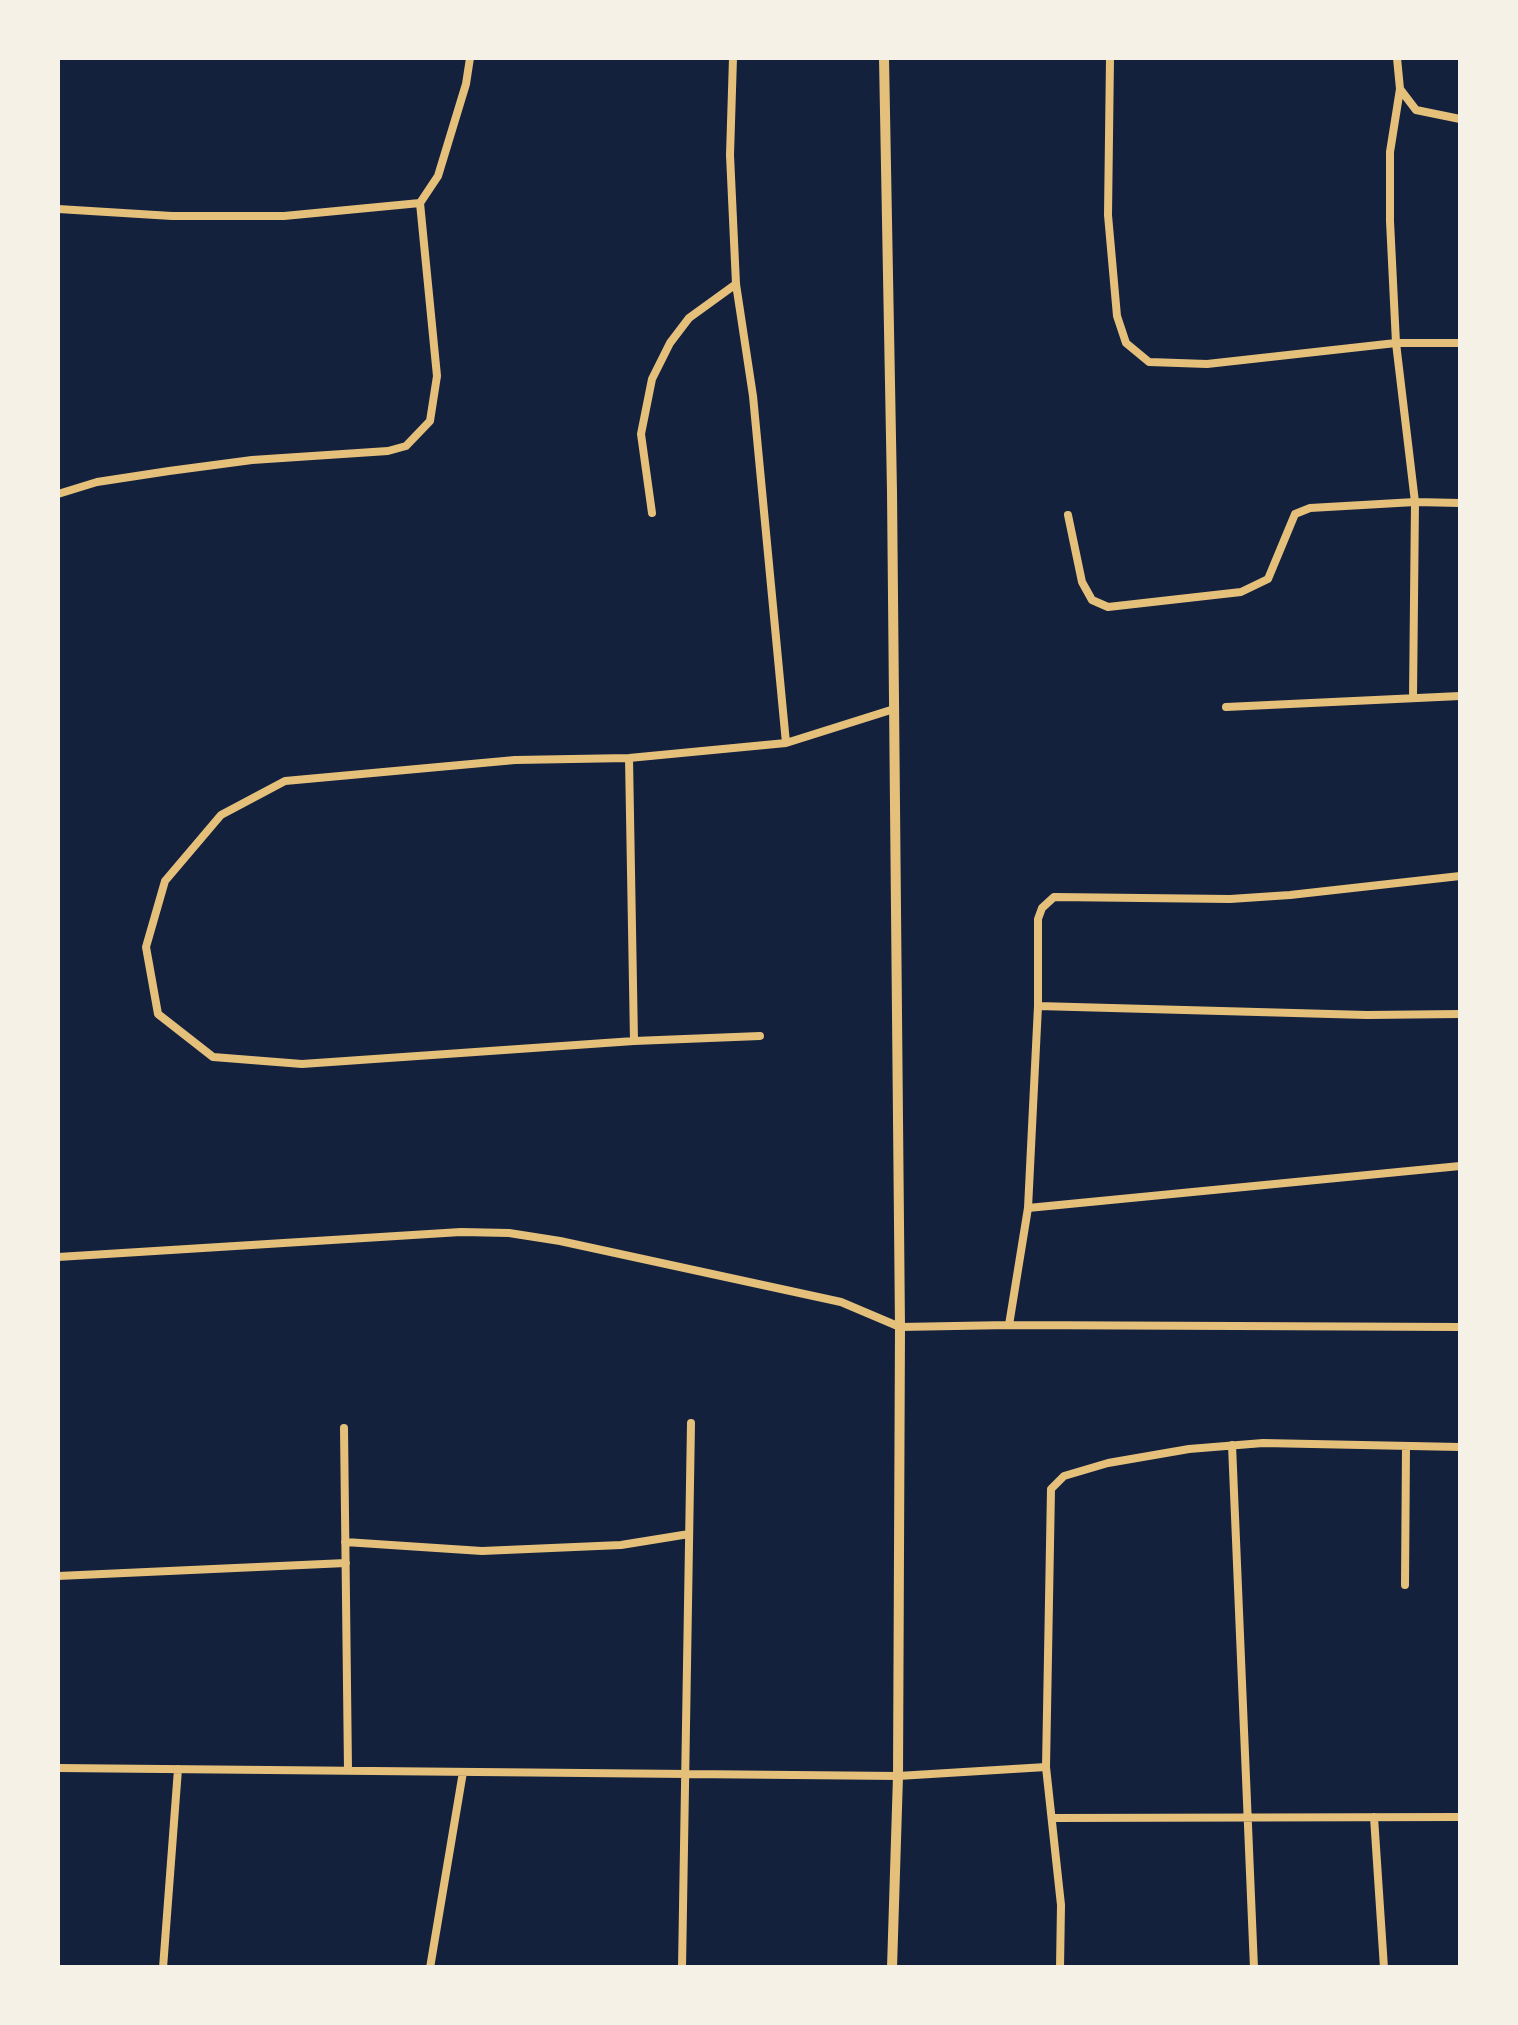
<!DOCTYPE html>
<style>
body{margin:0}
#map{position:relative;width:1518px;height:2025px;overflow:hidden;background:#14213d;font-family:"DejaVu Sans",sans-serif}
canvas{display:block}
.frame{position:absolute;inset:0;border:60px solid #f6f1e7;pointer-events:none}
</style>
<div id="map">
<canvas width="1518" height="2025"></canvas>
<div class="frame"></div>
</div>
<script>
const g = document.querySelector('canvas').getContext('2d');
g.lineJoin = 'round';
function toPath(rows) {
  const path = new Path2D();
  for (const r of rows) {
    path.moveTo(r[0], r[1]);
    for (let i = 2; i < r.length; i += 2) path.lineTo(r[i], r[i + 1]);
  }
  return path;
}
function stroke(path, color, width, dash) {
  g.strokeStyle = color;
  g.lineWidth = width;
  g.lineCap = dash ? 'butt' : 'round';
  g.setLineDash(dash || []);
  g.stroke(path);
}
const service = toPath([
 [733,58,730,155,736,284,753,396,786,743],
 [1110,58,1108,215,1117,316,1126,343,1149,362,1207,364,1396,343,1460,343],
 [1397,58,1400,89,1416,110,1460,119],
 [1400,89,1390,152,1390,221,1396,343,1415,502,1413,697],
 [58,209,172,216,284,216,420,203],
 [58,494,97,482,169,471,252,460,388,451,406,446,430,421,437,376,420,203,438,176,466,84,470,58],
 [652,513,641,434,652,379,670,343,689,318,736,284],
 [1068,515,1082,582,1092,600,1108,607,1241,592,1268,579,1295,514,1310,508,1415,502,1460,503],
 [1226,707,1460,696],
 [629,758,634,1041],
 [1038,1006,1367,1015,1460,1014],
 [760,1036,634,1041,302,1064,213,1057,158,1014,146,947,165,881,221,815,285,781,515,760,629,758,786,743,894,709],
 [1028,1208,1460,1166],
 [58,1257,461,1232,509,1233,560,1241,841,1302,900,1327,1009,1325,1460,1327],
 [1009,1325,1028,1208,1038,1006,1038,919,1042,908,1054,897,1230,899,1290,895,1460,876],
 [344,1428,348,1770],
 [1232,1445,1254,1968],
 [345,1542,482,1551,621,1545,689,1534],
 [58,1576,346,1563],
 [1405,1585,1406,1446],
 [58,1768,898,1776,1046,1767],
 [1374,1817,1384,1968],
 [1053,1818,1460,1817],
 [163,1968,178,1769],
 [430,1968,463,1772],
 [682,1968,691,1423],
 [1060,1968,1061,1905,1046,1767,1051,1489,1064,1476,1108,1463,1189,1449,1263,1443,1460,1447]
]);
const minor = toPath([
 [884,58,892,492,900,1327,898,1776,892,1968]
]);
stroke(service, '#e5c07b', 8);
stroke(minor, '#e5c07b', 10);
</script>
